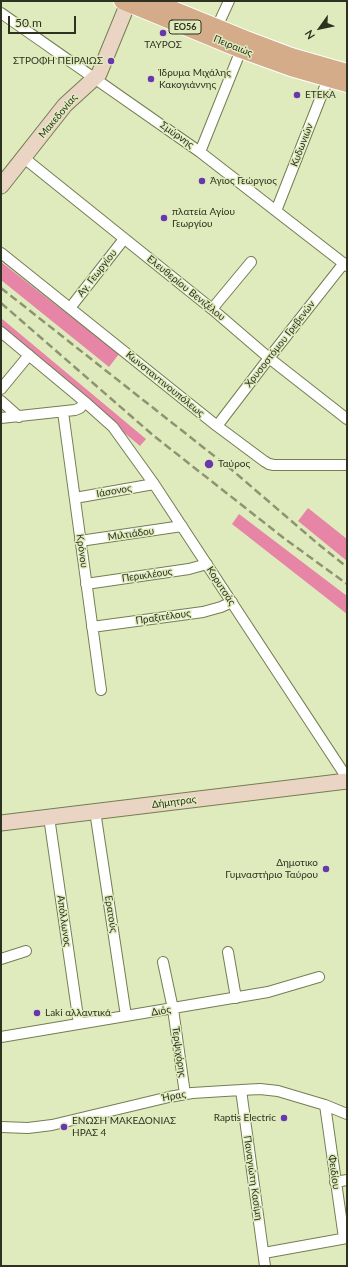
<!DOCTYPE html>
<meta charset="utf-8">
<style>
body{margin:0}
#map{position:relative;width:348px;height:1267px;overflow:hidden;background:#e0ebbd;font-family:Lato,sans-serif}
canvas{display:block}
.frame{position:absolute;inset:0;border:2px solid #2d311f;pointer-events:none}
.north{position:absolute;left:300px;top:8px;width:40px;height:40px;-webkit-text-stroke:3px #e0ebbd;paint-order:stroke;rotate:237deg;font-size:11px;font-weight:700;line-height:16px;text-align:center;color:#2d311f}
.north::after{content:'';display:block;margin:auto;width:14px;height:18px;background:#2d311f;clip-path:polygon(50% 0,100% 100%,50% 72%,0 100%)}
.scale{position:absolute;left:8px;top:16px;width:68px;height:18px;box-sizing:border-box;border:2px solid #2d311f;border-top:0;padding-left:5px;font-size:12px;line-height:14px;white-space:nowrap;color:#2d311f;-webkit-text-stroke:3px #e0ebbd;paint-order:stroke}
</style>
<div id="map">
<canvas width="348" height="1267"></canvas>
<div class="frame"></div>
<div class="north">N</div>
<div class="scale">50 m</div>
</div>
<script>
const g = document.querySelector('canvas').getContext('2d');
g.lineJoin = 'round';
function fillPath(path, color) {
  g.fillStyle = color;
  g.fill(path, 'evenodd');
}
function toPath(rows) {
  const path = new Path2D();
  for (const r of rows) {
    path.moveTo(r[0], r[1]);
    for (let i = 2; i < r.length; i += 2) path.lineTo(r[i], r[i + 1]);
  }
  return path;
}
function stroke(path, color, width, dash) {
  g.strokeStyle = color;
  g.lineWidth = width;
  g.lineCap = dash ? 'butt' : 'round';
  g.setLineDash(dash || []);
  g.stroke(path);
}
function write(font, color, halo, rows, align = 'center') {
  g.font = font + ' Lato,sans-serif';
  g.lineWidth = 3;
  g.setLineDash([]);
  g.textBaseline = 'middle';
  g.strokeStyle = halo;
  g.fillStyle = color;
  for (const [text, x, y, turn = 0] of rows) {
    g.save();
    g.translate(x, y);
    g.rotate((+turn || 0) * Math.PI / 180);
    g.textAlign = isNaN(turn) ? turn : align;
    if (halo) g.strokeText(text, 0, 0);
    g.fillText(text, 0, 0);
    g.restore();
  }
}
const forest = toPath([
 [1,262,119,354,109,367,1,280],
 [1,318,146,439,140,446,1,330],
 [308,508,347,539,347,561,298,521],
 [239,514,347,596,347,614,232,524]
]);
const street = toPath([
 [1,13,200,152,347,266],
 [217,27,229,1],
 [200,152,241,50],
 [24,158,212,309,269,358,347,419],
 [276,211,328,79],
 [1,253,217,426,264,461,269,464,274,465,347,465],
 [70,308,124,239],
 [212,309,251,262],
 [1,332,85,402,113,427,154,484,347,778],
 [1,389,29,355],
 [1,401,19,417],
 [63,412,101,690],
 [1,418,75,410,80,408,85,402],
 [217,426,269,358,344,263],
 [75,498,154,484],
 [80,541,182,526],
 [86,584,189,569,207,564],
 [92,627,203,612,221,607,232,602],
 [95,811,126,1016],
 [49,817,79,1024],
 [228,952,236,998],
 [1,959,26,951],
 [163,962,173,1009,185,1094],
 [1,1037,268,992,319,977],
 [241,1090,265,1266],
 [325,1105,344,1238],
 [1,1127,28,1128,52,1125,169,1097,192,1093,241,1090,260,1089,278,1091,325,1105,347,1114],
 [335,1182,347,1180],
 [264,1253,347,1238]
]);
const secondary = toPath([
 [1,186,65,105,99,74,129,1],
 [1,823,347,781]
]);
const primary = toPath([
 [122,1,241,50,291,68,347,84],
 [153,1,246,39,291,56,347,72]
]);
const rail = toPath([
 [1,288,232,470,317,543,347,567],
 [1,303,154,436,285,539,347,584]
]);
const markers = [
 [163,33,4,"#6836ad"],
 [111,61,4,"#6836ad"],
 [151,79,4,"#6836ad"],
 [297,95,4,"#6836ad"],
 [202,181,4,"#6836ad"],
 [164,218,4,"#6836ad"],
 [209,464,5,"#6836ad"],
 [326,869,4,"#6836ad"],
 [37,1013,4,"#6836ad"],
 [284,1118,4,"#6836ad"],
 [64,1127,4,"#6836ad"]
];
const shields = [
 [185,27,32]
];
const shieldNames = [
 ["ΕΟ56",185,27]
];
const poiNames = [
 ["ΤΑΥΡΟΣ",163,45,"center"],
 ["ΣΤΡΟΦΗ ΠΕΙΡΑΙΩΣ",103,61,"right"],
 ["Ίδρυμα Μιχάλης",159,73],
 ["Κακογιάννης",159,85],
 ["ΕΤΕΚΑ",305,95],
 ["Άγιος Γεώργιος",210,181],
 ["πλατεία Αγίου",172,212],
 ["Γεωργίου",172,224],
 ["Ταύρος",218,464],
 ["Δημοτικο",318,863,"right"],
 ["Γυμναστήριο Ταύρου",318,875,"right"],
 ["Laki αλλαντικά",45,1013],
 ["Raptis Electric",276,1118,"right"],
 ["ΕΝΩΣΗ ΜΑΚΕΔΟΝΙΑΣ",72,1121],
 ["ΗΡΑΣ 4",72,1133]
];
const streetNames = [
 ["Πειραιώς",233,46,22],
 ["Μακεδονίας",58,116,-50],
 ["Σμύρνης",177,135,35],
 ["Κυδωνιών",302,145,-69],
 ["Αγ. Γεωργίου",97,273,-52],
 ["Ελευθερίου Βενιζέλου",186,288,39],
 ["Χρυσοστόμου Γρεβενών",280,344,-52],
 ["Κωνσταντινουπόλεως",165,384,39],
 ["Ιάσονος",114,491,-10],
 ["Μιλτιάδου",131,534,-8],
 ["Κρόνου",82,551,82],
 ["Περικλέους",147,575,-8],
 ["Κορυτσάς",221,586,57],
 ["Πραξιτέλους",163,617,-8],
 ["Δήμητρας",174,802,-7],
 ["Ερατούς",111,914,81],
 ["Απόλλωνος",64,921,82],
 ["Διός",161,1011,-9],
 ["Τερψιχόρης",179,1052,82],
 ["Ήρας",174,1096,-10],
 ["Φειδίου",334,1172,82],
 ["Παναγιώτη Κασίμη",253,1178,82]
];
fillPath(forest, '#e685a6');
stroke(street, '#747d53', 12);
stroke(secondary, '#747d53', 17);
stroke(primary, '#fff', 18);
stroke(street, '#fff', 10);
stroke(secondary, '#ead5c4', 15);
stroke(primary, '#d4ac8a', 16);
stroke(rail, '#8d9473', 2.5, [8, 4]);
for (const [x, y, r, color] of markers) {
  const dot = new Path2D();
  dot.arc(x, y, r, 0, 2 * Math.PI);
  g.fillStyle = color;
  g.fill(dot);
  stroke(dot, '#e0ebbd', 1.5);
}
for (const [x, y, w] of shields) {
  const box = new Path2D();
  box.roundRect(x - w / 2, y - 7, w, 14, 3);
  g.fillStyle = '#e0ebbd';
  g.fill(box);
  stroke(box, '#2d311f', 1);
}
write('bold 9px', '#2d311f', null, shieldNames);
write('10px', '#2d311f', '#e0ebbd', poiNames, 'left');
write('10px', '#2d311f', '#e0ebbd', streetNames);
</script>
